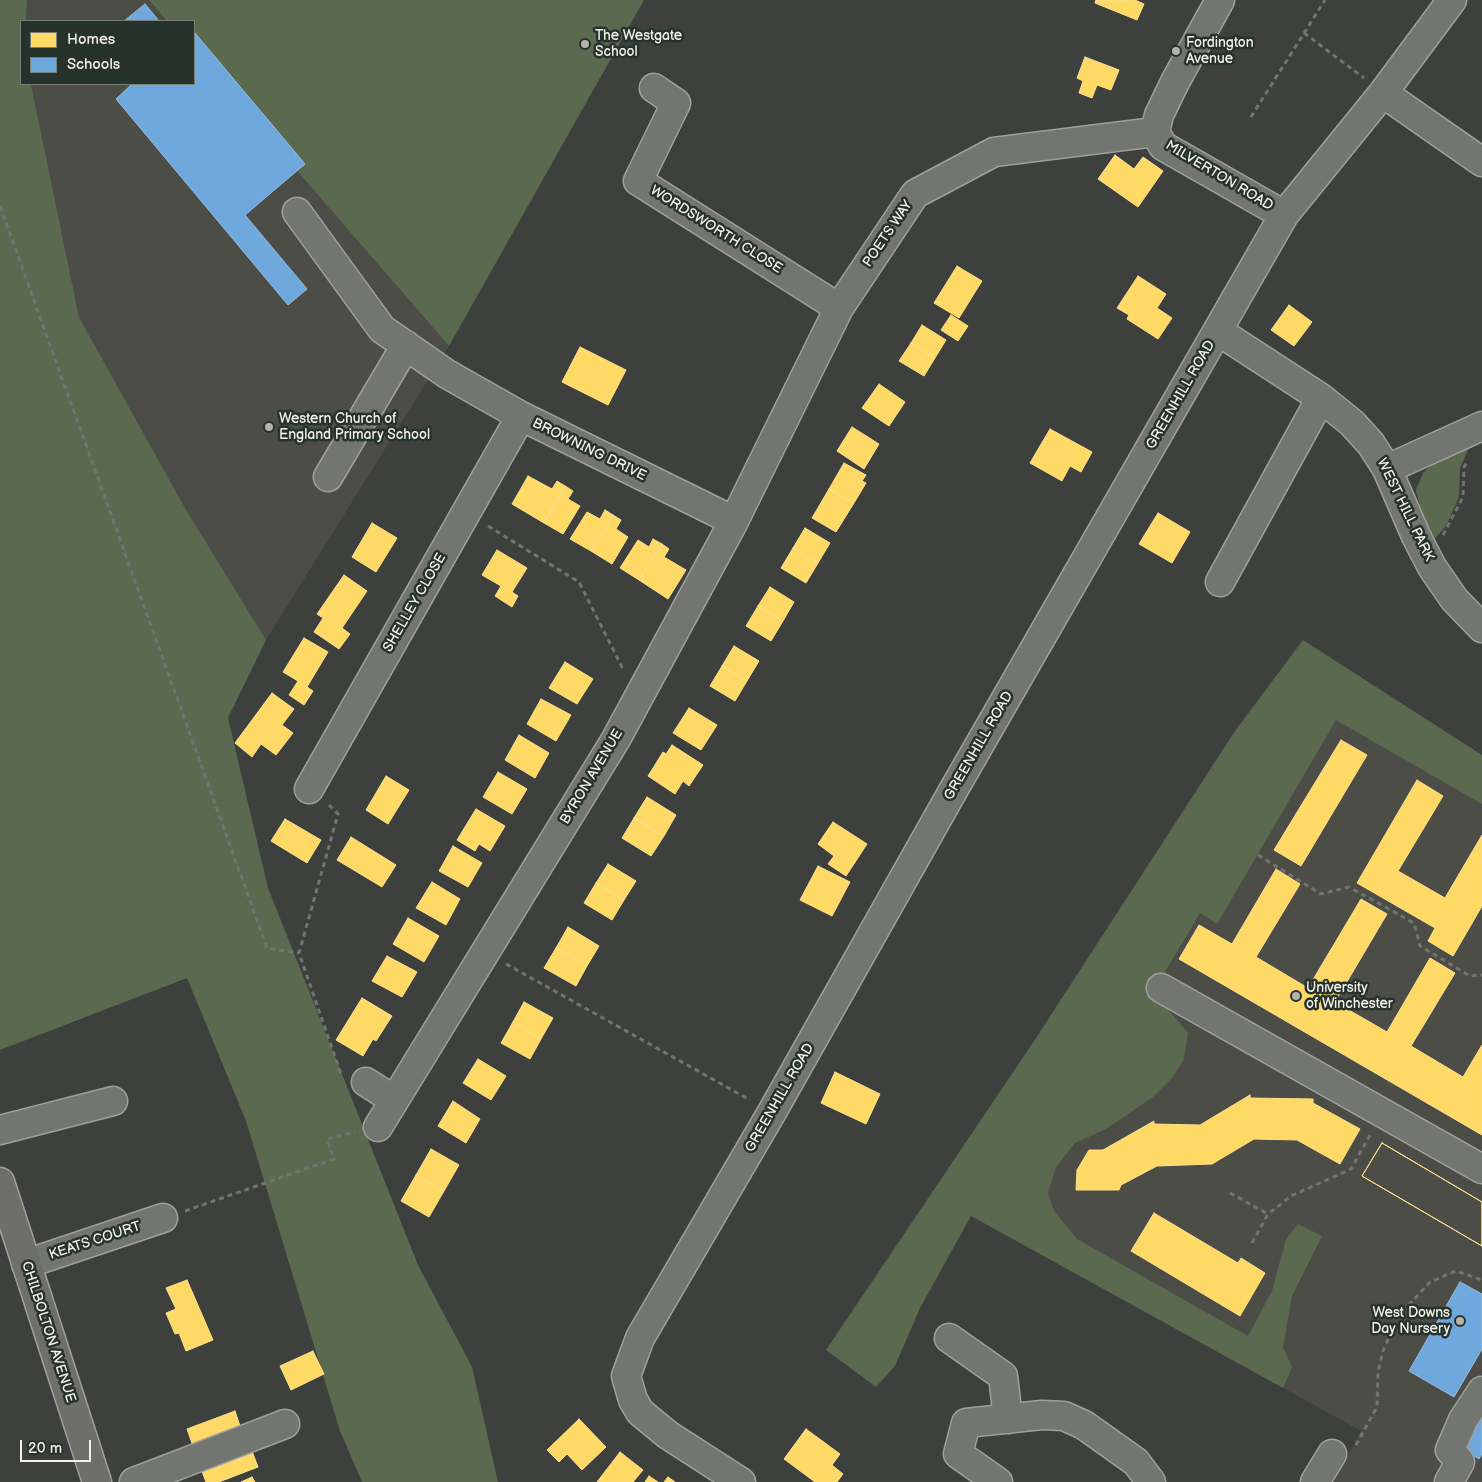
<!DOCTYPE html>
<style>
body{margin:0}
#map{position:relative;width:1482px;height:1482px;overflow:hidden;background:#3d403c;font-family:"Balsamiq Sans",sans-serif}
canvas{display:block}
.legend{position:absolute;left:20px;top:20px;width:175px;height:65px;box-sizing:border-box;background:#26332d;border:1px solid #787f78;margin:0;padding:6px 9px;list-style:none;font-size:15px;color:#f4f1e8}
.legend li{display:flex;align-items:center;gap:10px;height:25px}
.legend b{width:25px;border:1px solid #787f78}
.scale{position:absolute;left:20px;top:1440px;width:71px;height:22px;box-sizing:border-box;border:2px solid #f4f1e8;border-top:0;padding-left:6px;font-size:15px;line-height:18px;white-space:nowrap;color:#f4f1e8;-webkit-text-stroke:4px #26332d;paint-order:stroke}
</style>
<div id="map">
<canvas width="1482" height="1482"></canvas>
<ul class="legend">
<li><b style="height:14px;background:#ffd966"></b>Homes</li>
<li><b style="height:14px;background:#6fa8dc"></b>Schools</li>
</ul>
<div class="scale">20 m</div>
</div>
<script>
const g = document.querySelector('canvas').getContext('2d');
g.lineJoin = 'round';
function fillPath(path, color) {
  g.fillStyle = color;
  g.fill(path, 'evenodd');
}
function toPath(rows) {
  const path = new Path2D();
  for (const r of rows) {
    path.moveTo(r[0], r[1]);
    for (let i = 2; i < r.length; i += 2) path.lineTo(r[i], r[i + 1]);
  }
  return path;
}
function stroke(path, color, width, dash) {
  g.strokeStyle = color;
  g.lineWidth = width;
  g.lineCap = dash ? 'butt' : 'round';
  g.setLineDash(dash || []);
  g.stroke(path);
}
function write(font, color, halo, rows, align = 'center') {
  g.font = font + ' "Balsamiq Sans",sans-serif';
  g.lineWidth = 5;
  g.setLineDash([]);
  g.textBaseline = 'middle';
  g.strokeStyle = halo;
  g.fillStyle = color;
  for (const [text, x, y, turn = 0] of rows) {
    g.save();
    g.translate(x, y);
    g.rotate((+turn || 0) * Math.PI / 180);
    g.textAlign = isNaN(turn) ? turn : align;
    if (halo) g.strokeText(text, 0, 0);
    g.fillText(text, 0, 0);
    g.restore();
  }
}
const built = toPath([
 [27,0,148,0,167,21,26,21],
 [194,52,449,346,266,640,185,508,79,317,31,84,194,84],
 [1316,668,1482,776,1482,1482,1334,1482,1361,1431,971,1215]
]);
const green = toPath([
 [0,0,27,0,26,21,21,21,21,84,31,84,79,317,185,508,266,640,228,718,268,888,418,1265,472,1367,498,1482,362,1482,340,1431,246,1121,187,978,0,1050],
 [149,0,644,0,449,346,194,52,194,21,167,21],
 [1469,448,1460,468,1459,497,1446,526,1433,541,1421,511,1416,490,1423,473,1431,465],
 [1303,640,1482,755,1482,804,1336,720,1217,924,1200,913,1153,992,1188,1033,1184,1059,1172,1078,1153,1097,1106,1129,1075,1143,1056,1167,1048,1193,1054,1211,1077,1239,1248,1336,1272,1291,1286,1239,1298,1224,1322,1236,1292,1296,1283,1347,1292,1367,1283,1388,971,1216,920,1308,895,1366,876,1387,826,1350,1036,1038,1235,731]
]);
const homes = toPath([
 [1096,0,1135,0,1144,4,1137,20,1095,3,1096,0],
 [1085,57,1119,70,1111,90,1097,85,1092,98,1079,93,1083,81,1077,78,1085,57],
 [1115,155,1134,169,1143,157,1163,171,1138,207,1098,179,1115,155],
 [957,266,982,281,959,318,934,303,957,266],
 [1138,276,1166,294,1157,308,1172,318,1158,339,1127,319,1129,315,1117,308,1138,276],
 [1289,305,1312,322,1294,346,1271,330,1289,305],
 [951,315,968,326,958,341,941,330,951,315],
 [922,325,946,340,935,358,911,343,922,325],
 [911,343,935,358,924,376,899,361,911,343],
 [580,347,626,370,608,405,562,382,580,347],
 [879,384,905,402,889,426,862,408,879,384],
 [852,427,879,444,864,469,837,451,852,427],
 [1050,429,1092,452,1081,472,1070,466,1062,481,1030,463,1050,429],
 [844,463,866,475,862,481,866,483,854,503,829,489,844,463],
 [528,476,552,489,557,481,565,486,544,523,512,504,528,476],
 [565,486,573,491,568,499,580,506,563,534,544,523,565,486],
 [829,489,854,503,836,532,812,518,829,489],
 [605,510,613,515,591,551,570,539,587,512,600,519,605,510],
 [1158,513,1190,532,1172,563,1139,544,1158,513],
 [613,515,621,520,616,529,628,537,612,564,591,551,613,515],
 [372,523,397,538,376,572,352,557,372,523],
 [805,528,830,543,818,563,793,548,805,528],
 [653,539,662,544,639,580,620,568,638,540,649,547,653,539],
 [662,544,669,549,664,557,686,570,668,599,639,580,662,544],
 [793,548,818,563,806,583,781,568,793,548],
 [497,550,527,568,512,592,518,596,512,607,495,596,501,586,482,575,497,550],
 [344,575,367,591,342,628,350,634,339,649,314,632,323,618,317,614,344,575],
 [770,587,794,602,783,621,758,606,770,587],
 [758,606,783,621,771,641,746,626,758,606],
 [304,638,328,652,307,687,313,691,304,705,289,695,298,681,283,672,304,638],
 [734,646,759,661,747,681,722,666,734,646],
 [565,662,593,679,577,704,549,688,565,662],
 [722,666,747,681,735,701,710,686,722,666],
 [272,693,294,709,282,725,293,733,276,755,261,744,252,757,235,743,272,693],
 [541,699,571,715,556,741,527,724,541,699],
 [689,708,717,725,701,750,673,733,689,708],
 [519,735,549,753,535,778,505,760,519,735],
 [1341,740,1367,755,1301,866,1274,850,1341,740],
 [672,745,703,765,689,786,683,781,675,794,648,776,663,752,666,754,672,745],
 [498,772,527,789,512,814,483,797,498,772],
 [386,776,409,790,388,824,366,810,386,776],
 [1417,780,1443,796,1398,871,1445,898,1482,835,1482,906,1453,956,1428,941,1435,928,1357,883,1417,780],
 [647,797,676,815,664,836,634,818,647,797],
 [476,809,505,826,490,851,479,844,475,851,457,840,476,809],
 [634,818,664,836,651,856,622,838,634,818],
 [285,819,321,840,307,863,271,841,285,819],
 [833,822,867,844,846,876,828,864,834,856,818,844,833,822],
 [351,837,396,865,382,887,337,860,351,837],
 [453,846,482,863,468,887,439,871,453,846],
 [608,864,636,881,624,900,596,883,608,864],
 [818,866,850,882,832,916,800,900,818,866],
 [1276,869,1300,884,1256,957,1308,988,1361,899,1387,914,1335,1002,1387,1032,1430,958,1455,973,1411,1046,1463,1077,1482,1045,1482,1135,1179,959,1199,925,1232,944,1276,869],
 [432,882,460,899,446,925,416,908,432,882],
 [596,883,624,900,612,920,584,903,596,883],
 [408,918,439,936,424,962,393,944,408,918],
 [568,927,599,946,587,966,556,948,568,927],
 [556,948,587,966,576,986,544,968,556,948],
 [387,956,417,972,402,997,372,981,387,956],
 [362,998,392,1016,376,1041,373,1039,363,1056,336,1040,362,998],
 [524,1002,553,1018,541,1039,513,1022,524,1002],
 [513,1022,541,1039,530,1059,501,1043,513,1022],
 [478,1059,506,1076,491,1100,463,1083,478,1059],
 [835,1072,880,1094,866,1124,821,1103,835,1072],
 [1250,1095,1250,1098,1313,1099,1313,1103,1360,1129,1340,1164,1297,1140,1254,1139,1212,1164,1157,1166,1121,1185,1119,1190,1076,1190,1077,1170,1089,1150,1103,1150,1154,1121,1154,1124,1200,1125,1250,1095],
 [453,1101,480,1119,466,1143,438,1126,453,1101],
 [1382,1143,1482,1202,1482,1246,1362,1176,1382,1143],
 [1382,1143,1482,1202,1482,1246,1362,1176,1382,1143],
 [431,1149,459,1165,444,1191,416,1175,431,1149],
 [416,1175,444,1191,429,1217,401,1201,416,1175],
 [1154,1213,1238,1263,1241,1258,1265,1273,1240,1316,1131,1251,1154,1213],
 [187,1280,213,1340,186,1351,179,1333,175,1334,166,1313,176,1309,166,1288,187,1280],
 [313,1351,324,1374,291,1390,280,1366,313,1351],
 [235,1411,242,1432,194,1449,187,1429,235,1411],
 [579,1419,606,1447,582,1470,567,1454,559,1462,547,1450,579,1419],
 [806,1429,840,1454,832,1465,843,1474,837,1482,815,1482,784,1459,806,1429],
 [250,1446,258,1467,219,1482,206,1482,200,1466,250,1446],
 [620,1452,643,1470,633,1482,597,1482,620,1452],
 [649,1476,658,1482,645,1482,649,1476],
 [252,1477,255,1482,241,1482,252,1477],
 [668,1477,675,1482,664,1482,668,1477]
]);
const schools = toPath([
 [145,4,159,21,124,21,145,4],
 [195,33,305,164,245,215,307,289,288,305,116,99,132,84,194,84,195,33],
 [1460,1282,1482,1294,1482,1349,1454,1397,1409,1371,1460,1282],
 [1482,1398,1482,1454,1479,1459,1455,1445,1482,1398]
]);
const path = toPath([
 [1304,33,1364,78],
 [1251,117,1325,0],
 [0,206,267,948,299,953],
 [488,526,579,582,624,671],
 [1443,535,1463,497,1464,467,1467,462],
 [329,805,338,814,299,953,341,1074],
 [1258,855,1321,894,1349,887,1414,923,1420,946,1470,976,1482,975],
 [506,964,750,1100],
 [1230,1193,1268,1214],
 [185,1211,334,1159,327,1139,355,1132],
 [1252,1243,1268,1214,1291,1196,1351,1169,1370,1135],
 [1356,1445,1377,1407,1378,1372,1383,1351,1398,1317,1430,1282,1456,1271,1482,1280]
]);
const minor = toPath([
 [1220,0,1175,82,1159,115,1155,132,1163,146,1284,215],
 [654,88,676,103,638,181,839,308],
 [1383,93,1482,162],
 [297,212,382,329,447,374,521,416,734,521],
 [1218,331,1321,398,1352,423,1371,444,1387,469,1416,536,1432,567,1454,599,1482,628],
 [1387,469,1482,426],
 [328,477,406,345],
 [1220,582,1321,398],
 [309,789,521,416],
 [1161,988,1482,1169],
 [366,1082,394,1100],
 [378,1127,616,739,734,521,839,308,915,194,994,152,1155,132],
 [0,1130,113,1101],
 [26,1264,163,1218],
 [949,1338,1003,1376,1008,1419],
 [134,1482,285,1424],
 [741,1482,668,1435,640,1412,633,1400,626,1376,640,1338,772,1112,954,789,1284,215,1383,93,1452,0],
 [998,1482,958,1454,966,1423,1042,1415,1064,1416,1084,1425,1136,1462,1151,1482],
 [1315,1482,1332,1454],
 [1449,1482,1460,1462,1450,1450,1463,1420,1482,1391]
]);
const major = toPath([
 [0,1182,97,1482]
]);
const markers = [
 [585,44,5,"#b4b3ac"],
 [1176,51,5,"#b4b3ac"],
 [269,427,5,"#b4b3ac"],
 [1296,996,5,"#b4b3ac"],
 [1460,1321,5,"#b4b3ac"]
];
const poiNames = [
 ["The Westgate",595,36],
 ["School",595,52],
 ["Fordington",1186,43],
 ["Avenue",1186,59],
 ["Western Church of",279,419],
 ["England Primary School",279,435],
 ["University",1306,988],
 ["of Winchester",1306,1004],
 ["West Downs",1450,1313,"right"],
 ["Day Nursery",1450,1329,"right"]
];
const streetNames = [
 ["MILVERTON ROAD",1219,176,31],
 ["WORDSWORTH CLOSE",716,230,32],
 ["POETS WAY",888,234,-56],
 ["GREENHILL ROAD",1181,395,-60],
 ["BROWNING DRIVE",589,450,26],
 ["WEST HILL PARK",1405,510,64],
 ["SHELLEY CLOSE",415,603,-60],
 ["GREENHILL ROAD",979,746,-60],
 ["BYRON AVENUE",592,777,-59],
 ["GREENHILL ROAD",780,1098,-60],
 ["KEATS COURT",95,1241,-18],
 ["CHILBOLTON AVENUE",48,1332,72]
];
fillPath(built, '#4d4d47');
fillPath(green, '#5a6a4f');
fillPath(homes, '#ffd966');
stroke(homes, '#fce08d', 1);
fillPath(schools, '#6fa8dc');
stroke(schools, '#97bee0', 1);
stroke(minor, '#9fa09d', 31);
stroke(major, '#9fa09d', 31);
stroke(path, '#717471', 3, [5, 4]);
stroke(minor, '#737570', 28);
stroke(major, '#6e6f69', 28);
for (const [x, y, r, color] of markers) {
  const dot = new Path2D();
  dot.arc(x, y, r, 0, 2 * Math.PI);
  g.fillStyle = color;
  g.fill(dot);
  stroke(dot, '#26332d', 2);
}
write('14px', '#f4f1e8', '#26332d', poiNames, 'left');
write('14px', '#f4f1e8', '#26332d', streetNames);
</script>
